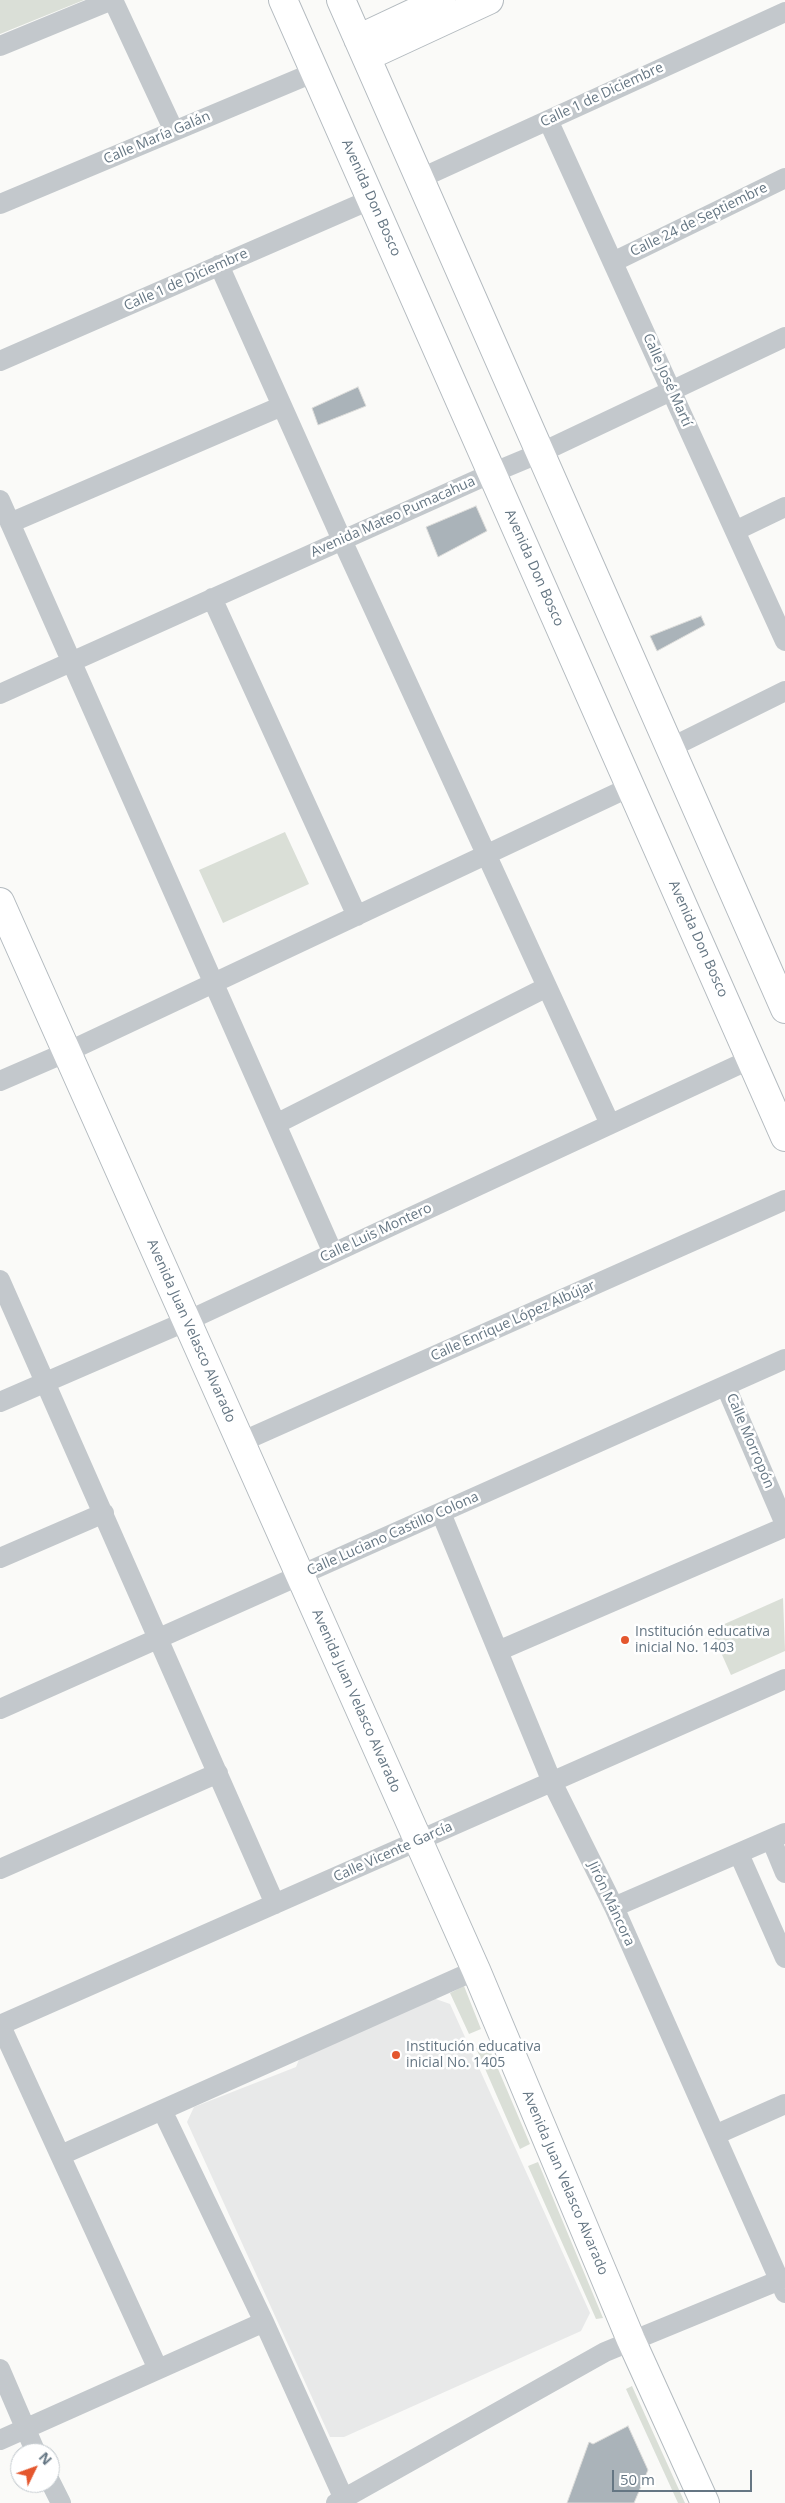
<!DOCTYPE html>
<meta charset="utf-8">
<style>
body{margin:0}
#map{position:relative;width:785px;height:2503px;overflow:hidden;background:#fafaf8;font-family:"Open Sans",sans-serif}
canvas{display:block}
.north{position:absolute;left:10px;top:2443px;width:50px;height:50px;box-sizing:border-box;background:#fff;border:1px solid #c1c8cd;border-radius:50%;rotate:48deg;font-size:14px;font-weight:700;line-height:20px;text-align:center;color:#657683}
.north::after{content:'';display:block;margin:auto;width:18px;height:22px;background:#e4572e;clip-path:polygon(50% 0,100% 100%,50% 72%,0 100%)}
.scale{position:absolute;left:612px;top:2470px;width:140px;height:22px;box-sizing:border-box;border:2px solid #657683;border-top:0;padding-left:6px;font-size:15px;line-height:18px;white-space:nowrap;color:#657683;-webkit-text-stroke:4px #fff;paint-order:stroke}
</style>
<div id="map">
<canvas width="785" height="2503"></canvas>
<div class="north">N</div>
<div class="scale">50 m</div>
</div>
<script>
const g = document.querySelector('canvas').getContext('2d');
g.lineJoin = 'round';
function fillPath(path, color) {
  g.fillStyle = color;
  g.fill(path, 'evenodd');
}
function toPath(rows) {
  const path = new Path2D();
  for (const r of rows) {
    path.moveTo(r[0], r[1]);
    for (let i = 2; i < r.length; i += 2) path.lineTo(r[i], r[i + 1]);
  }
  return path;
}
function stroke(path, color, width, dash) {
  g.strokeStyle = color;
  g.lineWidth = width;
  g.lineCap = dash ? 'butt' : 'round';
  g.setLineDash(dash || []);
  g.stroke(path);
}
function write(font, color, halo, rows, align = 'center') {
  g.font = font + ' "Open Sans",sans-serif';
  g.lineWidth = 5;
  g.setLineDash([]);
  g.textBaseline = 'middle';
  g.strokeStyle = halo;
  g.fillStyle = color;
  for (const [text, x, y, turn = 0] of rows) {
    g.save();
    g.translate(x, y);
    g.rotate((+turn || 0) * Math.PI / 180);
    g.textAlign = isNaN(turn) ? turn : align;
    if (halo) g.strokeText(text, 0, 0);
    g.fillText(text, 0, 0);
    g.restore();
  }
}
const built = toPath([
 [433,1998,450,2004,590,2313,581,2331,344,2437,330,2437,187,2122,194,2107,296,2067,300,2057]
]);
const green = toPath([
 [0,0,84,0,0,34],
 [285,832,309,884,223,923,199,870],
 [783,1598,785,1651,731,1675,711,1630],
 [464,1986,481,2029,469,2034,450,1993],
 [487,2043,530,2144,520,2149,476,2048],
 [538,2162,603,2318,596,2319,528,2166],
 [632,2386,685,2503,678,2503,626,2389]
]);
const building = toPath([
 [358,387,366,406,318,425,312,408,358,387],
 [476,506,487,531,438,557,426,527,476,506],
 [701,616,705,625,657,651,650,636,701,616],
 [628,2426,648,2470,634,2503,567,2503,589,2442,593,2444,628,2426]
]);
const street = toPath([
 [113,0,174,131],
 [0,46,112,0],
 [548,120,785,641],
 [419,179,785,12],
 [0,204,315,72],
 [613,262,785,178],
 [219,265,342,540,610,1124],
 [0,361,372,199],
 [0,500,333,1253],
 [10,523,282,406],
 [735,531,785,507],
 [212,598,357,916],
 [0,694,492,473,540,453,785,337],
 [670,748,785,691],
 [0,1081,67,1052,630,787],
 [276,1124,547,987],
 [0,1280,275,1904],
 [726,1387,785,1524],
 [0,1402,187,1321,751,1059],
 [241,1442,785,1200],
 [441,1513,552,1782,614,1907,785,2293],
 [0,1558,104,1513],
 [498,1651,785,1527],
 [0,1709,785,1359],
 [771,1839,785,1873],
 [739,1854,785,1958],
 [0,1869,218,1773],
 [614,1907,785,1833],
 [0,2024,158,2369],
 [0,2025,785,1679],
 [162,2110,264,2322,344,2499],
 [715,2135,785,2104],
 [61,2155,476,1970],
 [0,2369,36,2453],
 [0,2440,264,2322],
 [50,2481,61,2503],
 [336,2503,605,2352,785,2278]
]);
const secondary = toPath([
 [283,0,785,1137],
 [341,0,785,1009],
 [358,39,441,0],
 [366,57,489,0],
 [0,902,476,1970,631,2340,705,2503]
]);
const markers = [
 [625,1640,5,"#e4572e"],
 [396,2055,5,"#e4572e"]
];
const streetNames = [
 ["Calle 1 de Diciembre",602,95,-25],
 ["Calle María Galán",157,138,-23],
 ["Avenida Don Bosco",371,198,66],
 ["Calle 24 de Septiembre",699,220,-26],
 ["Calle 1 de Diciembre",186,280,-24],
 ["Calle José Martí",667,380,66],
 ["Avenida Mateo Pumacahua",393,517,-24],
 ["Avenida Don Bosco",534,568,66],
 ["Avenida Don Bosco",698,939,66],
 ["Calle Luis Montero",376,1233,-25],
 ["Calle Enrique López Albújar",513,1321,-24],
 ["Avenida Juan Velasco Alvarado",191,1331,66],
 ["Calle Morropón",750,1441,67],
 ["Calle Luciano Castillo Colona",393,1534,-24],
 ["Avenida Juan Velasco Alvarado",356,1701,66],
 ["Calle Vicente García",393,1852,-24],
 ["Jirón Máncora",611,1904,65],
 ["Avenida Juan Velasco Alvarado",565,2183,67]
];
const poiNames = [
 ["Institución educativa",635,1632],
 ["inicial No. 1403",635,1648],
 ["Institución educativa",406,2047],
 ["inicial No. 1405",406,2063]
];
fillPath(built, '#e8e9e9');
fillPath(green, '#dadfd7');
fillPath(building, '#aab3b9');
stroke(building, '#dcdcda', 1);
stroke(secondary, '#b3babf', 30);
stroke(street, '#c3c8cc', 20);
stroke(secondary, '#fff', 28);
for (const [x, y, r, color] of markers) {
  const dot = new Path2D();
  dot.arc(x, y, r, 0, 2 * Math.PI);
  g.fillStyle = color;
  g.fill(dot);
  stroke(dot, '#fff', 2);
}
write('14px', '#657683', '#fff', streetNames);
write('14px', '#657683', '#fff', poiNames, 'left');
</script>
